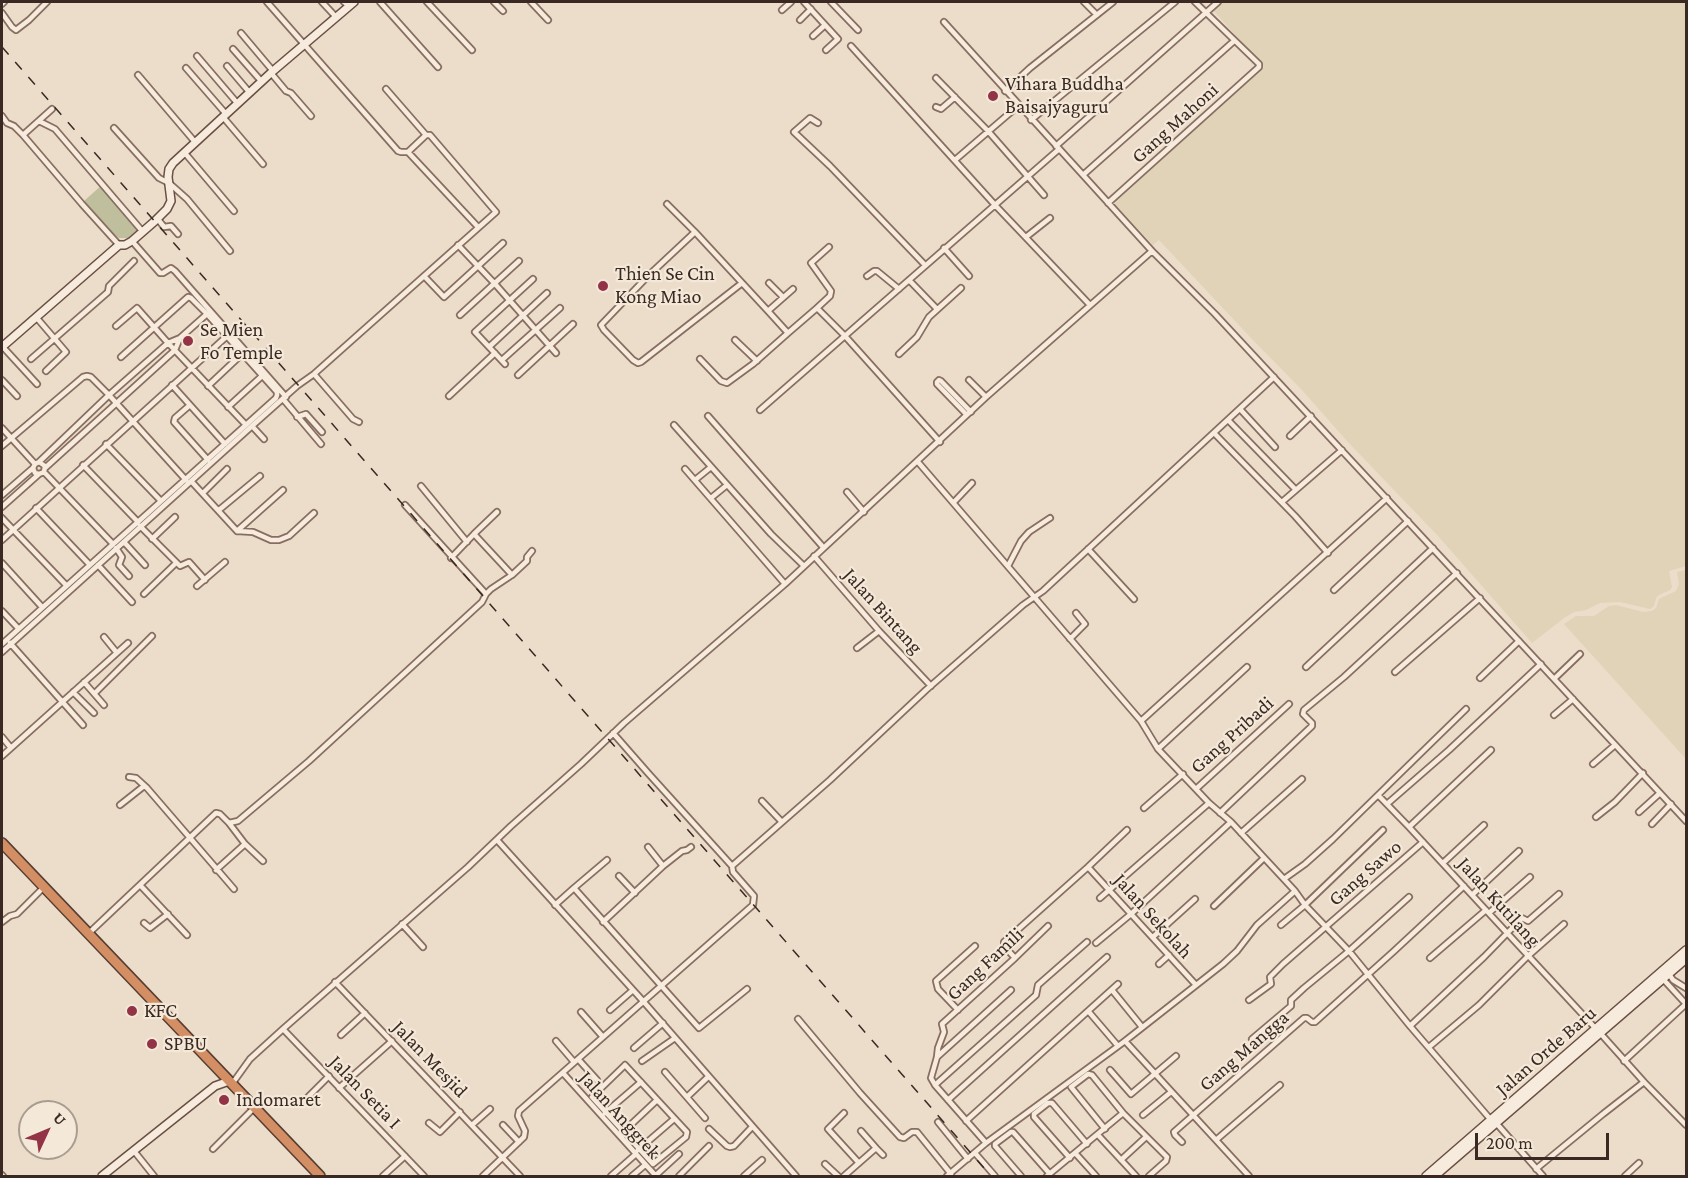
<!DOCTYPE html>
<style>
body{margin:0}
#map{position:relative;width:1688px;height:1178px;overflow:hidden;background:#ecdcca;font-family:"Crimson Pro",serif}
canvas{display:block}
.frame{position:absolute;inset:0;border:3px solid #392922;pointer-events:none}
.north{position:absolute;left:18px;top:1100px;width:60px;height:60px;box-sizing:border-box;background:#f4e8d9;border:2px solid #a99c90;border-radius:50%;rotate:46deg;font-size:16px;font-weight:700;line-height:24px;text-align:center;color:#392922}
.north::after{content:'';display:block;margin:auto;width:21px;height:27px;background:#923445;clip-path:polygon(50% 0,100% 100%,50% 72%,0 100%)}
.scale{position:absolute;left:1475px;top:1133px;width:134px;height:27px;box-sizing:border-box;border:3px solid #392922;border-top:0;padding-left:8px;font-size:18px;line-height:21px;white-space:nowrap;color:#392922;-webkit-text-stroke:4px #f4e8d9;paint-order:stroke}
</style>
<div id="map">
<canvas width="1688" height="1178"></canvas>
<div class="frame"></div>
<div class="north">U</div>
<div class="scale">200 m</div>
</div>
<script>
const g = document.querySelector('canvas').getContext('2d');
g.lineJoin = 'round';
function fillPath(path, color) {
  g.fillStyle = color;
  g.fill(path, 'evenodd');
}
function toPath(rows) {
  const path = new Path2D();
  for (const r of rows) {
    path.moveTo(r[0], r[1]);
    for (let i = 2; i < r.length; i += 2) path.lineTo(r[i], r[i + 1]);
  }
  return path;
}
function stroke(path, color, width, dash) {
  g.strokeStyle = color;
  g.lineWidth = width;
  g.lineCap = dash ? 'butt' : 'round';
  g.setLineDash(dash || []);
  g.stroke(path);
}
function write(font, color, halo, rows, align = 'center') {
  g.font = font + ' "Crimson Pro",serif';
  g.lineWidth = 4.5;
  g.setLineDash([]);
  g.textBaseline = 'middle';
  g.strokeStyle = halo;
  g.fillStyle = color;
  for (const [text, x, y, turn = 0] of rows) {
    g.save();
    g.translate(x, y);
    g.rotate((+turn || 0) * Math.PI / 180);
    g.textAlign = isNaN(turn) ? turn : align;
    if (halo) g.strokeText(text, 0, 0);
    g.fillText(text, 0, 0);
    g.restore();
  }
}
const farmland = toPath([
 [1223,2,1686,2,1686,566,1669,571,1672,587,1670,590,1659,595,1656,598,1654,606,1650,609,1620,602,1600,603,1586,610,1574,612,1564,618,1532,643,1439,537,1347,441,1302,390,1251,338,1159,240,1153,245,1114,203,1264,67,1213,10],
 [1686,570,1686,759,1564,624,1576,616,1594,616,1609,606,1616,605,1643,612,1652,611,1656,608,1659,599,1676,591,1679,584,1677,572]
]);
const cemetery = toPath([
 [102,185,139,229,129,238,119,238,114,234,84,201]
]);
const street = toPath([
 [267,2,398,151,401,152,408,152,478,227],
 [322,2,336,17],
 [344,2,349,6],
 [380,2,438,67],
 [427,2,472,50],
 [494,2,503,11],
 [531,2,548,20],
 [804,2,838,39,826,50],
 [831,2,858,30],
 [1084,2,1097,15],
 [2,4,4,2],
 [782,10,791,2],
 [2,13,12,27,16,30,29,20,47,2],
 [800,20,811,9],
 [944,22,1152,251,1215,314,1686,821],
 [241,33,273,71],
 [813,36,825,25],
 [851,46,995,205,1090,305],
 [233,49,262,82],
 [197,56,238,104],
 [227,66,250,93],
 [186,68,226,114],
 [271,73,286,91,291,93,311,116],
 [138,75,195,142],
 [936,78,988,131,1044,195],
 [386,89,426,135],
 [1005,91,1030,68,1113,2],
 [936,107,941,109,955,97],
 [2,116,7,123,14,126,23,135,82,204,119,245],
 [223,117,263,164],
 [1031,120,1175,2],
 [39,121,55,129,143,232],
 [818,123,810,118,794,132,830,166,925,265],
 [114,128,159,178,169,183,187,199,230,251],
 [23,135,52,109],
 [1056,146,1218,2],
 [184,152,234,211],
 [955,160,1018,106],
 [1083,175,1234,41],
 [1108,203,1259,67,1259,64,1195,2],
 [667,204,695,232],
 [157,218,164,227,171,226,178,234],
 [1026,237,1050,218],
 [132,241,160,273,163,273,171,268,175,271,286,397],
 [458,245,496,285,556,353],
 [944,248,969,276],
 [478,266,503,243],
 [424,276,444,297,478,266],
 [867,276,874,271,877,271,899,289],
 [909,280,937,309],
 [742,283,641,362,638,363,633,360,604,330,601,325,648,276,695,232,768,311,788,333,817,308,845,336,940,442],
 [769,283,783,297],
 [817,308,830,296,831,291,811,263,829,247],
 [768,311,793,289],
 [460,315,519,261],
 [36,317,66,352,46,371],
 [116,326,137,308,168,343,246,425],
 [735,340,757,361],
 [2,346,37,384],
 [489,347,547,293],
 [899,354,917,337,929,317,961,288],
 [31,359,108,292,109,286,134,261],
 [700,359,721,381,727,383,753,364,788,333],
 [502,360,560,308],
 [505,364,475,332,533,279],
 [314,374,353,419,359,422],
 [518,375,573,324],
 [2,380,17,396],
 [969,380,986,397],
 [172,385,225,444],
 [208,386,242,354],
 [449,396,495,353],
 [283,399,321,444],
 [190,405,175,418,174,422,208,460],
 [228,407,262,376],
 [1240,409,1275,447],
 [760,410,1058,150],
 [967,415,937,384,937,382,939,380,941,381,971,412],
 [708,416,823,547],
 [297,417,306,414,322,432],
 [1228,420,1296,490],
 [674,425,771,534,804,566],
 [252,426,264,439],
 [2,428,35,464],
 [1214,433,1295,516,1328,553],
 [1290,436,1311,416],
 [106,444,161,501],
 [2,446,83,377,87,376,91,377,109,395,186,480],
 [39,462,109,395,168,343,180,338,207,314],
 [918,462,1141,721,1158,749,1209,803,1231,822,1295,891,1305,905,1349,951,1410,1026,1491,1120],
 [83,465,138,522],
 [45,468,175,350,180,338],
 [685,469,785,584],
 [44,472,113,544],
 [695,480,711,467],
 [191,481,237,531,253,532,271,540,279,540,289,536,314,513],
 [421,486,467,542],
 [847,492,864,512],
 [203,493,227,469],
 [2,495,33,468],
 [711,498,727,485],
 [954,502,972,483],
 [1282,502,1342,450],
 [405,505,486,594],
 [2,507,39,474,44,472,45,466,39,462,35,464,33,468,35,473,39,474],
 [36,508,90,565],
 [219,510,260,476],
 [2,518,66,585],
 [140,526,180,566,189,562,205,580],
 [237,531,283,490],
 [474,534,497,512],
 [152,539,175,517],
 [2,540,226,337],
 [124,542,145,565],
 [116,548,122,557,119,565,129,576],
 [1088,549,1134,599],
 [814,556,879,631,931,686],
 [451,558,474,534,512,575],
 [2,563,42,607],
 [98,565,132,602],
 [1008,566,1021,541,1029,532,1050,518],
 [197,586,225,562],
 [1334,590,1408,521],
 [144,594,176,563],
 [2,611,18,628],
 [104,637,117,653],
 [1070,639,1085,624,1076,613],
 [10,643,83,725],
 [2,644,276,398,277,395,277,392,207,314,191,298,188,297,121,357],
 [857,648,879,631],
 [2,652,252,426,297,386,314,374,496,212,430,135,426,135,408,152],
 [1306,667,1433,548],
 [1395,672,1480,598],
 [1480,678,1519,641],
 [1555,678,1580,654],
 [84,682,104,705],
 [73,692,94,713],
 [95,693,152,636],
 [1554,715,1573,699],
 [1141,721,1387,498],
 [613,733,648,773,732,866],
 [2,737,11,748],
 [1158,749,1247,667],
 [2,756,128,643],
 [1593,764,1615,745],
 [129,777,136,778,147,788,234,889],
 [1196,789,1289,704],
 [1378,795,1409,827,1597,1030],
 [762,801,781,821],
 [1387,804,1449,750,1541,664],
 [120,805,144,786],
 [1144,808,1183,774],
 [1639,812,1660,793],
 [1220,813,1312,726,1312,723,1303,714,1304,710,1344,677,1457,573],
 [1596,817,1615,802,1643,773],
 [229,823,245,844,263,861],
 [1652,824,1671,804],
 [1409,827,1491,750],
 [1241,833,1302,779],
 [497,840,643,1001,796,1176],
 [648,847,663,866],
 [607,860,574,888,699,1028,747,989],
 [1443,863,1484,825],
 [1088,867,1196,985],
 [216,870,245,844],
 [619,876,635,893],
 [1284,879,1305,864,1333,839,1466,709],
 [140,885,187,935],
 [1472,895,1519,851],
 [1100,898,1209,803],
 [555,905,574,888],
 [1214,906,1264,858],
 [1489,913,1530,877],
 [2,922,10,916,17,914,41,890],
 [603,922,663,866,682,851,687,850,691,847],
 [144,923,150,928,168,914],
 [402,924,423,947],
 [1281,925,1305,905,1383,830],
 [88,934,216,813,220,814,229,823,238,821,309,761,482,602,486,594,491,589,512,575,527,561,527,557,532,551],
 [1153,937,1195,899],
 [1096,943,1131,914,1231,822],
 [1015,958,1004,946,1004,942,1088,867,1127,830],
 [1430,958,1486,910],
 [1159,964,1169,955],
 [1669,974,1673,980,1686,988],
 [1663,979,1686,1004],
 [335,982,520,1176],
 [1112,990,1142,1027],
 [1249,1000,1271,984,1270,977,1283,964,1423,842],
 [610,1010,633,990],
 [958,1010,938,989,936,981,975,946],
 [581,1012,603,1037],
 [1089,1012,1118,1046],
 [798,1019,860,1093,900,1137,904,1138,912,1132,917,1132,951,1174],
 [1410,1026,1484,957,1522,918,1528,921,1559,894],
 [283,1029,424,1176],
 [1601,1034,1644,1082,1686,1125],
 [341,1035,365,1013],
 [1252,1039,1291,1006,1291,1000,1304,988,1349,951,1409,897],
 [556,1041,574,1062],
 [1125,1041,1249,1176],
 [1429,1047,1479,1005,1528,956,1564,924],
 [634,1048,663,1023],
 [937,1057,1011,990],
 [578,1059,597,1080],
 [642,1061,675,1038],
 [1624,1061,1686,1004],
 [625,1065,687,1132,686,1137,653,1164,592,1097,625,1065],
 [1110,1070,1131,1094,1176,1056],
 [665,1072,705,1118],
 [563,1073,656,1176],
 [232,1084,250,1059,283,1029,468,867,511,826,581,764,624,723,785,584,986,397,1152,251],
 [935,1085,1036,995,1038,985,1087,942],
 [339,1088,392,1041],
 [687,1097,708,1077],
 [948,1100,1107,957],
 [304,1101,329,1076],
 [605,1113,641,1082],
 [844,1113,828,1129,859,1163],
 [1143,1115,1171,1092],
 [966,1121,1118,984],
 [938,1122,968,1159],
 [429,1123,440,1132,460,1112],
 [1497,1124,1543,1176],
 [472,1125,490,1109],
 [503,1125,519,1142],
 [709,1129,727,1146,730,1147,734,1146,752,1127],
 [1105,1129,1071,1087,1088,1074,1092,1075,1123,1113,1167,1157,1166,1161,1149,1176],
 [861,1131,876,1148],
 [622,1133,657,1100],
 [1098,1135,1136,1176],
 [1216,1140,1280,1085],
 [1182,1142,1175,1135,1174,1132,1304,1018,1307,1018,1312,1022,1315,1022,1393,952,1464,886],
 [986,1143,935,1085,931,1078,937,1057,938,1048,944,1032,942,1024,1015,958,1048,926],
 [213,1149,252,1110],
 [638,1150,674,1119],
 [134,1151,154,1176],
 [975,1153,995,1176],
 [1076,1154,1096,1176],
 [1070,1158,1034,1117,1034,1114,1048,1103,1052,1103,1087,1144],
 [1121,1160,1146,1137],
 [825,1164,838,1176],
 [1536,1169,1603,1114,1644,1082],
 [2,1175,3,1176],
 [383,1176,405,1156],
 [483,1176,524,1137,525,1131,518,1116,519,1111,753,905,754,896,733,872,732,866,830,780,926,690,1023,605,1043,591,1274,377],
 [611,1176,636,1154],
 [632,1176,645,1165],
 [655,1176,679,1154],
 [679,1176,709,1146],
 [744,1176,762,1160],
 [844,1176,876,1148,883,1155],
 [947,1176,986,1143,1125,1041,1223,964,1237,951,1257,925,1295,891],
 [1021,1176,995,1146,995,1144,1011,1132,1013,1132,1050,1174],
 [1047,1176,1123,1113],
 [1625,1176,1639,1163]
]);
const secondary = toPath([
 [2,347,119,245,125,245,132,241,155,221,167,209,171,201,168,177,169,169,173,163,273,71,354,2],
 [102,1176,215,1086,229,1081],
 [1426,1176,1686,950],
 [1435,1176,1686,959]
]);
const highway = toPath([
 [2,843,320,1176]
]);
const rail = toPath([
 [2,47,991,1176]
]);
const markers = [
 [993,96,6,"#923445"],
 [603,286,6,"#923445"],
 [188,341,6,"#923445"],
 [132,1011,6,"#923445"],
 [152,1044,6,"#923445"],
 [224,1100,6,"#923445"]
];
const poiNames = [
 ["Vihara Buddha",1005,84],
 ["Baisajyaguru",1005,107],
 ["Thien Se Cin",615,274],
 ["Kong Miao",615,297],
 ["Se Mien",200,330],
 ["Fo Temple",200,353],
 ["KFC",144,1011],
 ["SPBU",164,1044],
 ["Indomaret",236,1100]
];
const streetNames = [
 ["Gang Mahoni",1175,123,-42],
 ["Jalan Bintang",883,611,48],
 ["Gang Pribadi",1232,735,-42],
 ["Gang Sawo",1365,873,-41],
 ["Jalan Kutilang",1499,902,48],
 ["Jalan Sekolah",1153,916,48],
 ["Gang Famili",985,964,-43],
 ["Gang Mangga",1244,1051,-41],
 ["Jalan Orde Baru",1546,1051,-41],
 ["Jalan Mesjid",430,1059,46],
 ["Jalan Setia I",365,1092,46],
 ["Jalan Anggrek",620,1115,48]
];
fillPath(farmland, '#e1d3b8');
fillPath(cemetery, '#bfbe9d');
stroke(street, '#876e60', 8);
stroke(secondary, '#694f43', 10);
stroke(highway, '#563d33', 12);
stroke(street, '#f7ebdd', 4.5);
stroke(secondary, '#f7ebdd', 7);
stroke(highway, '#d38f63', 9);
stroke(rail, '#392922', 1.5, [10, 10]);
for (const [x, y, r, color] of markers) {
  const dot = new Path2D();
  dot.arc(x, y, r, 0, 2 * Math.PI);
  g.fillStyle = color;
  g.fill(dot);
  stroke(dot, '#f4e8d9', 2);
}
write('20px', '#392922', '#f4e8d9', poiNames, 'left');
write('20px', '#392922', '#f4e8d9', streetNames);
</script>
